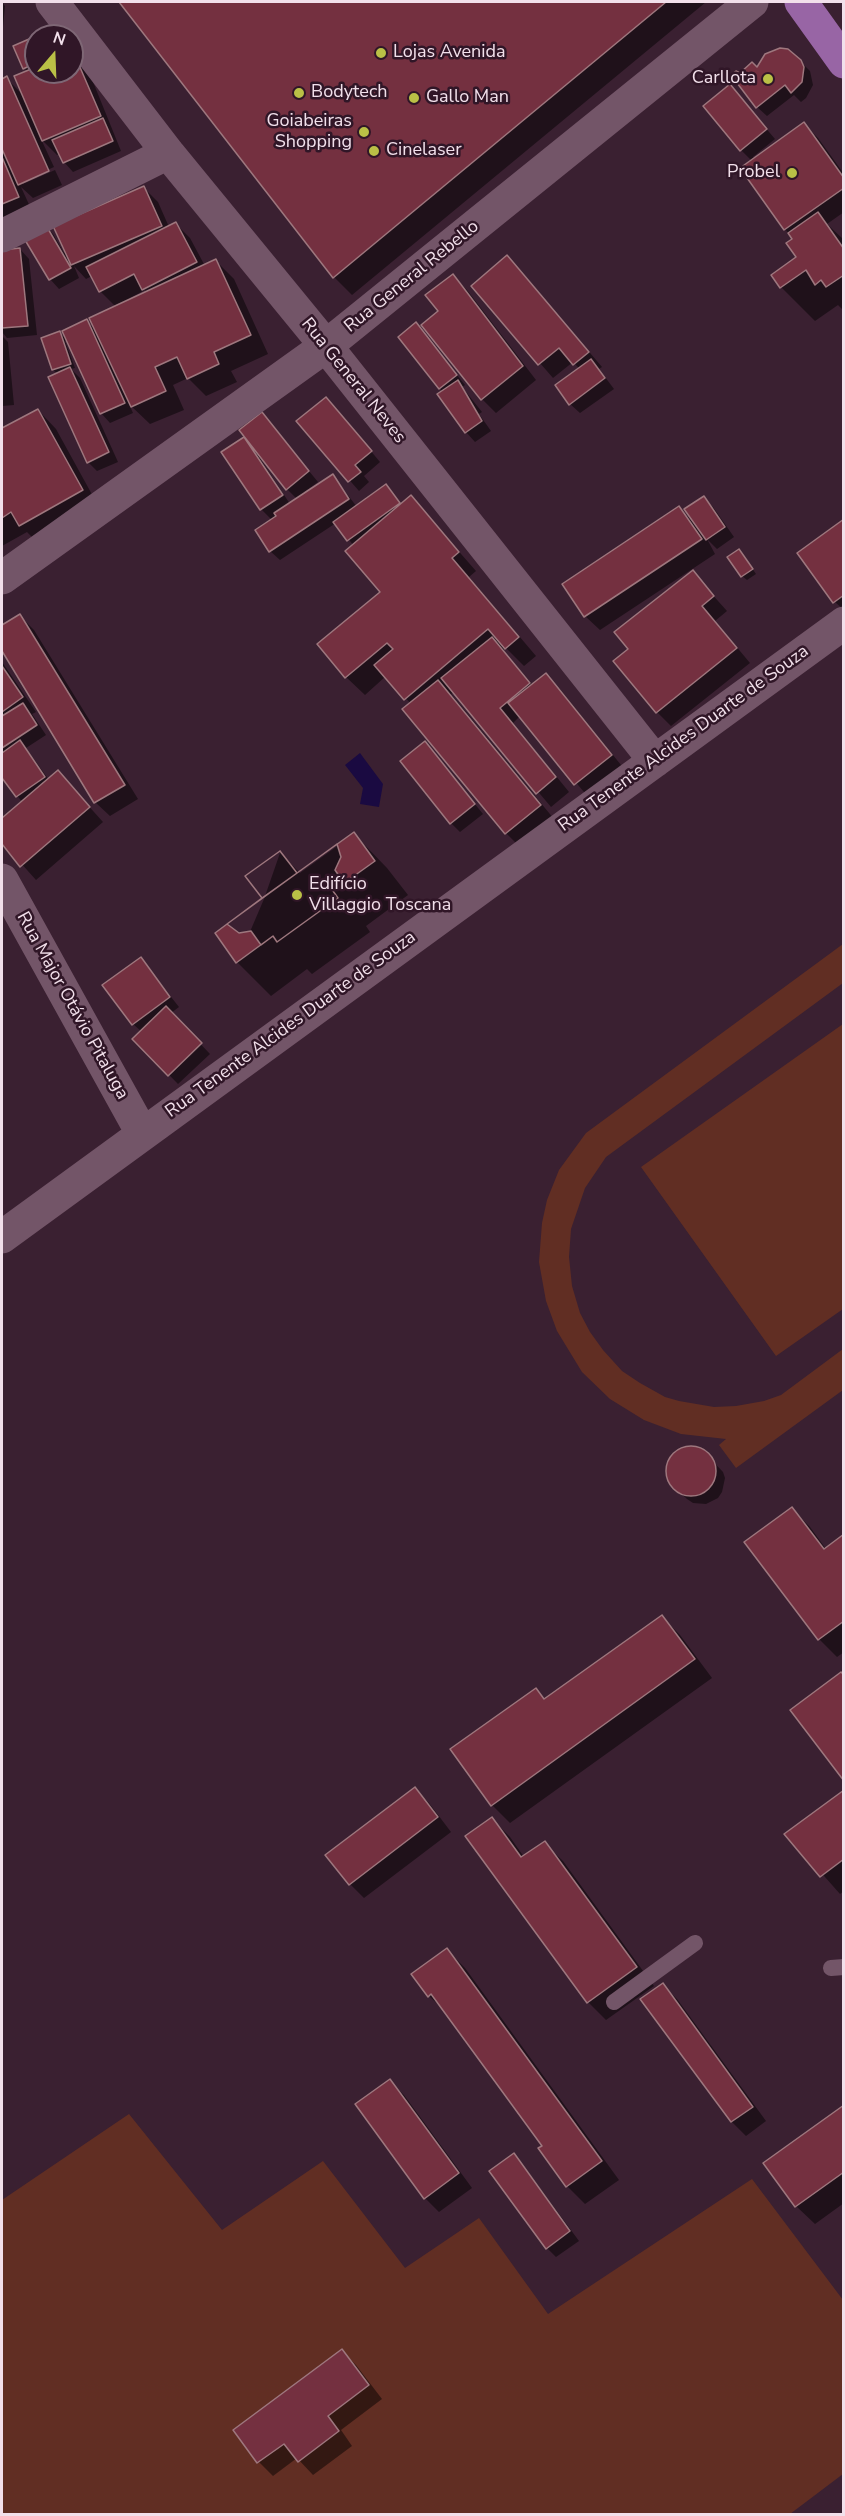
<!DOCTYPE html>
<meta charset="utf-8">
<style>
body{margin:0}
#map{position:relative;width:845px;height:2516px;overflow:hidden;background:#3a2031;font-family:"Nunito Sans",sans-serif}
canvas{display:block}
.frame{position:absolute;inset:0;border:3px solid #f2e0eb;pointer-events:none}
.north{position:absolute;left:24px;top:24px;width:60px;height:60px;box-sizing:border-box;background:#301627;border:2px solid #7e6775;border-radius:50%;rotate:19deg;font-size:16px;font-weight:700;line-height:24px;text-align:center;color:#f2e0eb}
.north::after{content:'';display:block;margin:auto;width:21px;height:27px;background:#bac046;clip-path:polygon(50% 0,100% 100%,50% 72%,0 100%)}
</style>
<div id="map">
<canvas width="845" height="2516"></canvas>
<div class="frame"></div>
<div class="north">N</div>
</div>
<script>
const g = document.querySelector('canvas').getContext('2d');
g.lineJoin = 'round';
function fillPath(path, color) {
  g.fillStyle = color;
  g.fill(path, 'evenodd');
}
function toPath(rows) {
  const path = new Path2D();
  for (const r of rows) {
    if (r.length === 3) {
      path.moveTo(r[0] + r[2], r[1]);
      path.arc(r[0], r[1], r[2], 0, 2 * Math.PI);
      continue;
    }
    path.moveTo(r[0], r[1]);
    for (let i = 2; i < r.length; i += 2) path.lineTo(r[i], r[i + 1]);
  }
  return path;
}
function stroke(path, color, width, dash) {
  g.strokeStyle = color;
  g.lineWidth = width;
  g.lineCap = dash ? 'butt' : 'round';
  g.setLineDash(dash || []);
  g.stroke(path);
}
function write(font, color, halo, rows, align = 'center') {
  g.font = font + ' "Nunito Sans",sans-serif';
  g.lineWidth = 5;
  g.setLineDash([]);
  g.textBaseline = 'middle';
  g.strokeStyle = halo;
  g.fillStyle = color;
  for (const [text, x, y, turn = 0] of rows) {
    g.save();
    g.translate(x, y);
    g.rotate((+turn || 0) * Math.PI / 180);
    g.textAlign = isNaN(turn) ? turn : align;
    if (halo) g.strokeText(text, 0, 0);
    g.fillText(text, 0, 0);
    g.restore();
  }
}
const green = toPath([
 [843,944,843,983,606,1157,585,1188,571,1229,569,1257,572,1286,580,1313,590,1332,603,1350,622,1371,640,1383,665,1397,679,1401,714,1407,736,1406,764,1401,781,1395,843,1349,843,1390,736,1468,719,1445,726,1439,681,1434,644,1420,610,1399,582,1372,557,1331,546,1301,539,1262,542,1223,547,1200,559,1170,586,1133],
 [843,1024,843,1309,776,1356,641,1167],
 [129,2114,222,2230,323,2161,405,2268,479,2218,548,2314,752,2179,843,2300,843,2474,790,2514,2,2514,2,2200]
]);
const water = toPath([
 [360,753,383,784,379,807,360,804,363,788,345,765]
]);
const shadow = toPath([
 [2,2,5,6,2,37],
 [121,2,706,2,352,295,334,277],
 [36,38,36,72,72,72,72,53,87,67,121,151,73,172,64,162,60,153,57,155,41,139,54,167,23,181,23,184,55,170,62,185,33,198,21,187,32,211,2,224,2,80,6,78,24,96,28,72,24,68],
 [772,51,788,51,800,61,810,71,813,85,806,98,801,102,794,95,767,116,757,107,740,74,757,69,766,55],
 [730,86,775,139,753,157,755,159,804,124,818,138,844,174,844,212,827,224,844,240,844,311,838,305,815,321,781,287,798,258,794,240,785,229,752,161,741,150],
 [144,188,158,202,169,227,176,224,190,238,205,266,216,261,234,279,268,354,231,371,237,382,206,396,188,378,173,385,184,410,150,424,129,404,133,413,110,423,101,413,86,321,97,331,116,307,100,291,92,276,86,279,74,266,79,278,59,289,50,279,44,224,53,234,64,253],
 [145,290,147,293,131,300,130,298],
 [20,249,29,259,37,335,7,338,2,332,2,251],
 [521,272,602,367,599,369,614,389,580,413,570,404,580,369,573,362,553,378,473,286],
 [453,276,467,290,536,380,496,413,482,399,440,312],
 [416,324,465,385,462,387,482,412,479,414,491,431,475,442,466,432,440,388],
 [60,333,67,340,65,341,75,368,71,369,80,378,118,462,97,471,88,462,58,374,53,370],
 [2,336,8,342,14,405,2,406],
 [335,408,380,462,364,476,369,482,359,491,298,421],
 [38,410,56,429,100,509,38,543,27,532,2,546,2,430],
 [262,414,318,482,304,492,306,494,333,476,357,507,386,486,402,505,411,497,476,571,469,577,536,656,524,666,506,648,503,650,533,685,545,675,560,689,625,770,589,798,520,716,513,723,569,792,551,807,454,692,451,694,554,819,520,847,506,833,411,704,386,676,365,695,346,677,382,592,354,546,336,523,280,560,270,551,257,531,273,521,261,509,223,453,247,437],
 [263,459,287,489,297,499,290,504,261,460],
 [703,498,713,507,734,537,717,549,707,539,715,554,600,630,585,616,564,585,679,508,693,522],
 [844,521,844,610,835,602],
 [743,555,756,574,747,580,742,576],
 [692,572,727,611,715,621,750,663,671,726,657,712,630,649],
 [20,616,34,630,138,799,110,816,95,802,2,648,2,627],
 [2,662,36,712,32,714,46,735,26,748,49,780,58,772,103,822,36,880,2,842,2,820,22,802,2,775],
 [425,743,483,814,460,832,451,823],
 [354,834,387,868,408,895,366,926,370,932,312,974,307,969,271,996,237,962,264,899,280,853,300,873],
 [141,959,179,1007,171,1013,210,1054,178,1084,134,1039,142,1032,133,1024],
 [690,1448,703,1451,723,1472,725,1478,722,1492,718,1498,706,1504,693,1503,687,1499,672,1484,668,1471,672,1458,683,1450],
 [792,1509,810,1527,826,1549,844,1536,844,1652,837,1657,819,1639],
 [662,1617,680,1635,712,1678,510,1823,492,1805,536,1690,546,1700],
 [415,1789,429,1803,451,1832,364,1898,350,1884],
 [844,1792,844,1891,840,1894,787,1834],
 [492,1819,510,1837,524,1857,544,1843,563,1861,654,1986,606,2020,588,2002],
 [447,1950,465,1968,619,2180,585,2204,567,2186,544,2146,447,2013,429,1996],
 [663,1985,677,1999,766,2121,746,2136,732,2122,642,1999],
 [390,2081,404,2095,472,2188,439,2212,425,2198],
 [844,2107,844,2203,815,2224,796,2206,765,2163],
 [514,2155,523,2165,579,2241,556,2257,547,2248],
 [342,2351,356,2365,382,2399,341,2430,352,2446,313,2475,297,2458,273,2476,259,2462]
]);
const building = toPath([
 [119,2,666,2,333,278,119,2],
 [36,36,36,63,23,69,13,46,36,36],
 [780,48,788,49,801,60,804,67,802,82,791,93,785,85,756,108,731,75,736,71,740,73,752,62,757,67,765,54,780,48],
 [73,51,101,116,42,141,14,76,36,67,36,72,72,72,73,51],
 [7,76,49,171,18,185,2,149,2,79,7,76],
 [730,84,767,129,740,151,703,106,730,84],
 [103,118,113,141,63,163,52,140,103,118],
 [804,122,844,178,844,188,784,230,740,168,804,122],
 [2,157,19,197,2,204,2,157],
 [144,186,162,226,71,265,53,226,144,186],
 [818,212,844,249,844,275,826,287,821,280,815,285,806,270,780,288,771,275,796,257,786,243,792,239,788,233,818,212],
 [44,222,71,268,49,280,22,235,44,222],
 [176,222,197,262,142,290,134,274,99,292,86,267,176,222],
 [20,248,28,326,2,328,2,250,20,248],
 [507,255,589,352,573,365,559,348,538,365,471,286,507,255],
 [216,259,251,335,214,352,219,364,187,379,177,357,155,367,166,391,131,407,89,318,216,259],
 [453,274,523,366,481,400,421,325,438,311,425,295,453,274],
 [87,319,125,403,100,414,62,331,87,319],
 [416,322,457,375,439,389,398,337,416,322],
 [60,331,71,364,52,370,41,338,60,331],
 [591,359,605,378,569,405,555,385,591,359],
 [70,367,109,452,87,463,48,377,70,367],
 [458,380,482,421,465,433,437,394,458,380],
 [326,397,372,451,355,465,361,472,348,482,296,421,326,397],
 [38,409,83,490,19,526,11,512,2,518,2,428,38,409],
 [262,412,309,471,286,490,239,430,262,412],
 [244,437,283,495,260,510,221,452,244,437],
 [333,474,349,499,269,552,255,530,276,516,274,513,333,474],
 [386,484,400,503,347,541,333,522,386,484],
 [411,495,459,552,452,558,519,637,505,649,488,629,404,700,374,665,393,649,387,643,345,678,317,644,380,592,345,551,411,495],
 [704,496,725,527,706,540,684,509,704,496],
 [679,506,702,539,584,617,562,584,679,506],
 [844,519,844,595,833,603,797,553,844,519],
 [739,549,753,569,741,577,727,557,739,549],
 [693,570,714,596,702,606,737,648,656,713,613,661,628,649,614,632,693,570],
 [20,614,125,785,94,803,2,651,2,625,20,614],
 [492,637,530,683,500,708,556,777,536,794,441,678,492,637],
 [2,666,23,697,2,712,2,666],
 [546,673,612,755,574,785,508,703,546,673],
 [438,680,541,805,505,834,402,709,438,680],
 [23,703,37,725,2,748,2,716,23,703],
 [20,740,45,777,16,797,2,778,2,753,20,740],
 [425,741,475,804,450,824,400,761,425,741],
 [58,770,90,807,20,867,2,844,2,818,58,770],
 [354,832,375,861,333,891,338,898,277,942,273,936,236,963,215,933,262,898,245,876,280,851,297,873,354,832],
 [337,844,341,857,335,870,344,883,333,891,338,898,277,942,273,936,261,945,251,931,239,933,227,924,337,844],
 [280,851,297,873,262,898,245,876,280,851],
 [141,957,170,997,132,1025,102,985,141,957],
 [166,1006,202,1043,168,1076,132,1039,166,1006],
 [691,1471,25],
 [792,1507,824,1549,844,1534,844,1621,818,1640,744,1542,792,1507],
 [662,1615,695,1659,491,1806,450,1749,536,1688,544,1699,662,1615],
 [841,1672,844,1675,844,1781,790,1710,841,1672],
 [415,1787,438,1817,349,1885,325,1855,415,1787],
 [844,1790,844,1859,820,1877,784,1834,844,1790],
 [492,1817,521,1857,545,1841,637,1967,587,2003,465,1836,492,1817],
 [447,1948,602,2161,566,2187,538,2148,542,2146,431,1994,428,1997,411,1974,447,1948],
 [663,1983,753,2107,731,2122,640,1999,663,1983],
 [390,2079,459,2173,424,2199,355,2104,390,2079],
 [844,2105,844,2172,795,2207,763,2163,844,2105],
 [514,2153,570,2231,546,2249,489,2171,514,2153],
 [342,2349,369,2385,328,2416,339,2431,298,2462,284,2444,257,2463,233,2430,342,2349]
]);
const service = toPath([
 [831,1968,844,1967],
 [614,2002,695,1943]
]);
const minor = toPath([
 [52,2,168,153,326,346,655,761],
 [2,236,168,153],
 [2,578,326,346,752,2],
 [2,880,142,1133],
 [2,1237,844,623]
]);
const primary = toPath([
 [801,2,844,62]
]);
const markers = [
 [381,53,6,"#bac046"],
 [768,79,6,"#bac046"],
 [299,93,6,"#bac046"],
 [414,98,6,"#bac046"],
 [364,132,6,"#bac046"],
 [374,151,6,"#bac046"],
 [792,173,6,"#bac046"],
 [297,895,6,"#bac046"]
];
const poiNames = [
 ["Lojas Avenida",393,53],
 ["Carllota",756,79,"right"],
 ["Bodytech",311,93],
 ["Gallo Man",426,98],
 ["Goiabeiras",352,122,"right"],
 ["Shopping",352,143,"right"],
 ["Cinelaser",386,151],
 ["Probel",780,173,"right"],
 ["Edifício",309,885],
 ["Villaggio Toscana",309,906]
];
const streetNames = [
 ["Rua General Rebello",412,277,-39],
 ["Rua General Neves",353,381,51],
 ["Rua Tenente Alcides Duarte de Souza",684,739,-36],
 ["Rua Major Otávio Pitaluga",72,1006,61],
 ["Rua Tenente Alcides Duarte de Souza",291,1025,-36]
];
fillPath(green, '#612e23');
fillPath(water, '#1a0a41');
fillPath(shadow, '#0007');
fillPath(building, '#743040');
stroke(building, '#9e777e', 1.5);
stroke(service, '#735568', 16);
stroke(minor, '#735568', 33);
stroke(primary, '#9865a5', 33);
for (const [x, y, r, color] of markers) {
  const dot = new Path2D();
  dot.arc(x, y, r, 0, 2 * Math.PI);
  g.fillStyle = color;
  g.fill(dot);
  stroke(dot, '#301627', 2);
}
write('18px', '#f2e0eb', '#301627', poiNames, 'left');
write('18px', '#f2e0eb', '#301627', streetNames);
</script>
